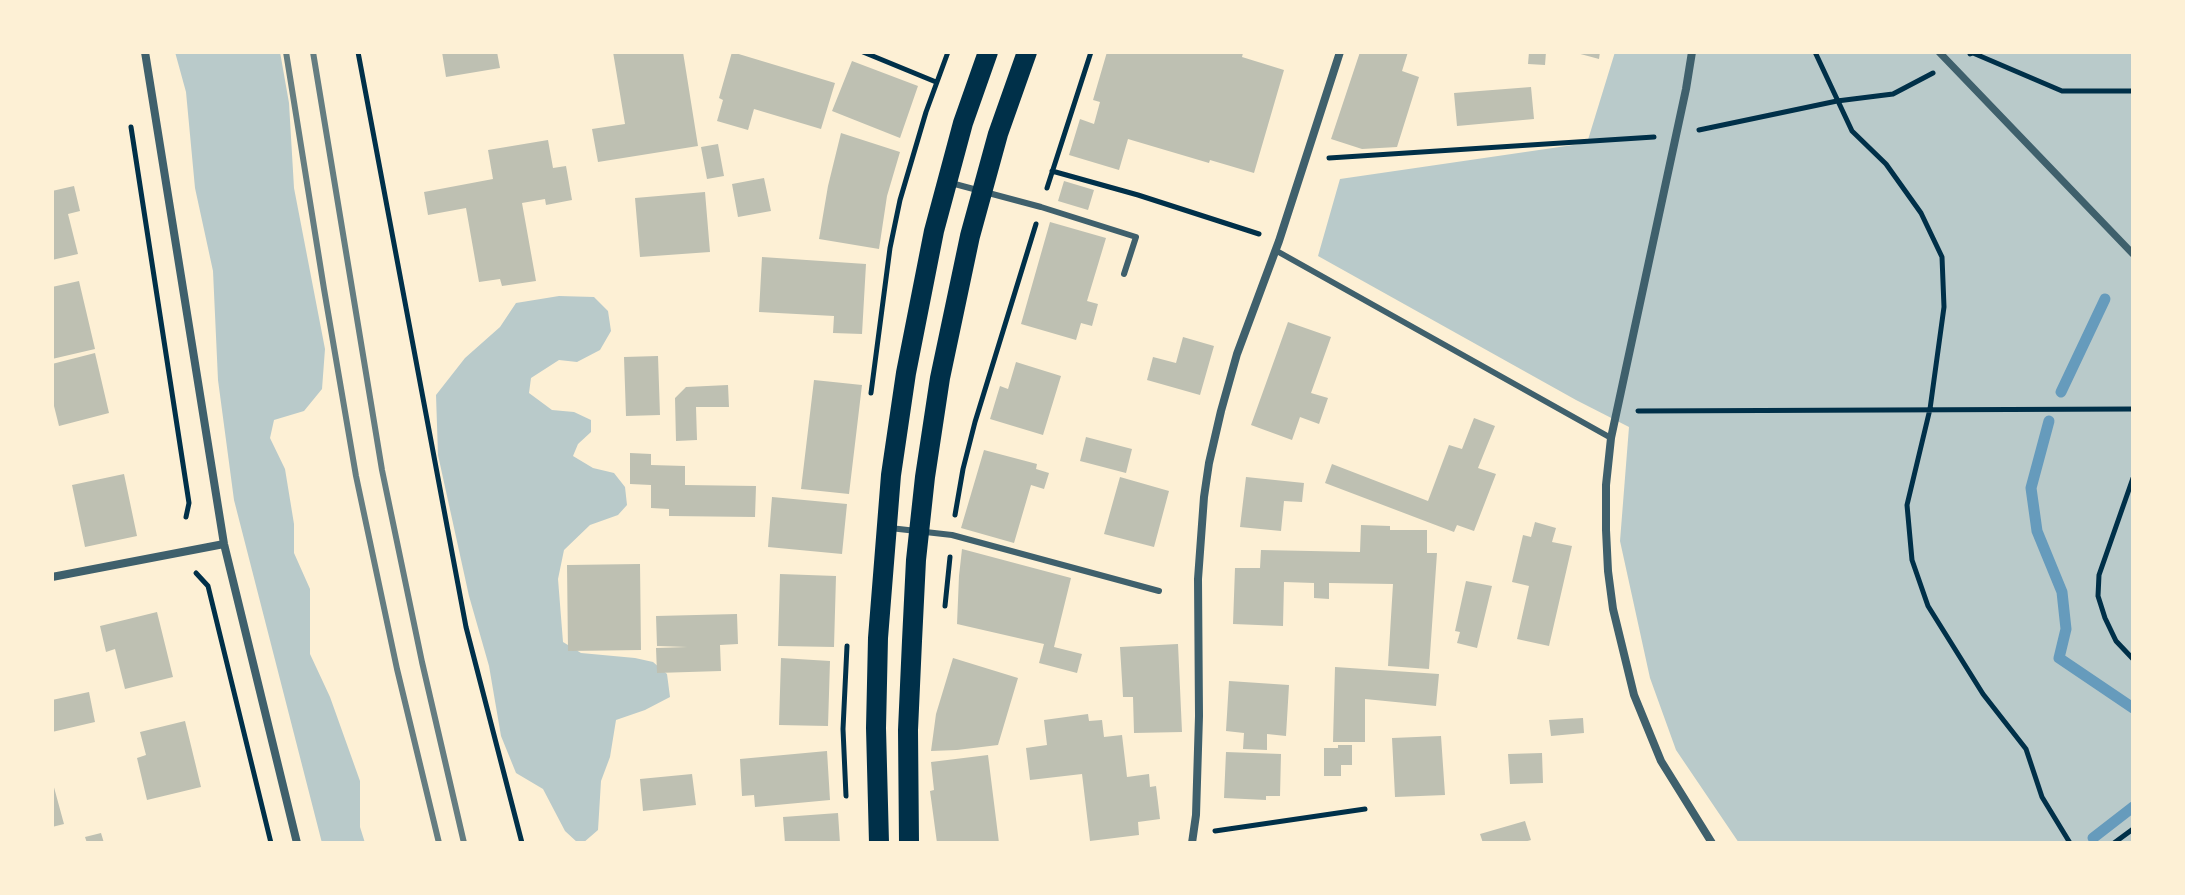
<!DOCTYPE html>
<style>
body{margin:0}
#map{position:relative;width:2185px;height:895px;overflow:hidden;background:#fdf0d5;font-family:"Space Grotesk",sans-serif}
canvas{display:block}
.frame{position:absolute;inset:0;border:54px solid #fdf0d5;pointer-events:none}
</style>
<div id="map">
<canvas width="2185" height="895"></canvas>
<div class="frame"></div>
</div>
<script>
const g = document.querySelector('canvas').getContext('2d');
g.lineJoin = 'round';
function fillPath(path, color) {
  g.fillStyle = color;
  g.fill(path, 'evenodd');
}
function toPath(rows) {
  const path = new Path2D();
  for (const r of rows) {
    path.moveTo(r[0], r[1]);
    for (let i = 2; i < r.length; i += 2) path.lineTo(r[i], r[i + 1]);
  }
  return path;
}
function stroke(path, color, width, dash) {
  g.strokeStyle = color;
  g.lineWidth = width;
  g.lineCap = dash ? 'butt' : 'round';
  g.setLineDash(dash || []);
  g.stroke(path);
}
const green = toPath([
 [175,52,280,52,289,103,294,188,325,349,322,389,304,411,274,420,270,438,285,469,294,524,294,553,310,589,310,654,330,697,360,781,360,827,365,843,322,843,234,500,218,380,213,271,195,188,186,92],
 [1615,52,2133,52,2133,843,1739,843,1676,750,1650,678,1620,541,1629,427,1576,400,1318,256,1340,179,1587,143],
 [559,296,594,297,608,311,611,331,600,350,577,362,559,360,531,378,529,393,552,410,574,412,591,420,591,432,578,444,573,456,593,468,614,473,625,487,627,505,618,515,590,525,564,550,558,579,563,642,581,653,635,658,653,662,667,674,670,697,645,710,616,720,610,757,601,781,598,830,583,843,578,843,565,831,543,789,516,773,501,736,489,666,469,596,438,455,436,395,465,358,500,327,516,303]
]);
const stream = toPath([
 [2061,392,2105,299],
 [2049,421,2031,488,2037,531,2062,592,2066,629,2059,658,2133,708],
 [2093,838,2133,807]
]);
const building = toPath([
 [442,52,497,52,500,68,446,77],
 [613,52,683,52,698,146,598,162,592,129,625,124],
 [732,52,835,83,821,129,754,109,748,130,717,121,723,100,719,98],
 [1107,52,1115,54,1116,52,1240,52,1243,53,1242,57,1284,70,1254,173,1210,160,1209,163,1128,139,1119,170,1069,155,1080,119,1094,124,1100,102,1093,100],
 [1360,52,1408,52,1402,71,1419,77,1397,147,1362,149,1331,139],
 [1529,52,1546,52,1545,65,1528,64],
 [1573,52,1600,52,1599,59],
 [852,61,918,86,900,138,832,111],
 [1531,87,1534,119,1457,126,1454,93],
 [841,133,900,152,887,196,879,249,819,239,828,186],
 [548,140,553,168,566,166,572,200,546,205,545,199,522,203,536,281,502,286,500,279,479,282,466,208,428,215,424,192,493,179,488,150],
 [718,144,724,176,707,179,701,147],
 [764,178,771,211,738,217,732,184],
 [1064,181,1094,190,1088,210,1058,201],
 [74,186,80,211,68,214,78,254,52,260,52,191],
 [705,192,710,252,640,257,635,198],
 [1050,222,1106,238,1087,301,1098,304,1092,326,1081,323,1076,340,1021,324],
 [762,257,866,264,862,334,833,333,834,316,759,312],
 [79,281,95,349,52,359,52,287],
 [1288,322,1331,337,1311,393,1328,398,1319,424,1300,417,1292,440,1251,425],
 [1183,337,1214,346,1200,395,1147,380,1153,357,1176,363],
 [95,353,109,413,59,426,52,398,52,364],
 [658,356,660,415,626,416,624,357],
 [1016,362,1061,376,1043,435,990,419,1000,386,1008,389],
 [814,380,862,385,849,494,801,489],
 [728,385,729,407,696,407,697,440,676,441,675,398,686,387],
 [1474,418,1495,426,1478,468,1496,474,1474,531,1457,525,1454,532,1325,483,1332,464,1428,501,1449,445,1462,449],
 [1086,437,1132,449,1126,473,1080,461],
 [984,450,1037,464,1036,469,1049,473,1044,489,1031,485,1014,543,961,528],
 [630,453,651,454,651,465,685,466,685,485,756,486,755,517,669,516,669,509,651,508,651,485,630,484],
 [124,474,137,536,85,547,72,485],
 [1120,477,1169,491,1154,547,1104,534],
 [1246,477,1304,483,1302,502,1284,501,1281,531,1240,527],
 [772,497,847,504,842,554,768,547],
 [1535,522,1556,528,1552,542,1572,546,1549,646,1517,639,1529,586,1512,582,1523,535,1531,537],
 [1361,525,1390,526,1390,530,1427,530,1427,553,1437,553,1429,669,1388,666,1393,584,1329,583,1329,599,1314,598,1314,583,1284,582,1283,626,1233,624,1235,568,1260,568,1261,550,1360,552],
 [962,549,1071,578,1054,647,1082,654,1077,673,1039,663,1044,644,957,624,959,576],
 [640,564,641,650,568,651,567,565],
 [780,574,836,576,834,647,778,646],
 [1466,581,1492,586,1477,648,1457,643,1460,632,1455,631],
 [157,612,173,677,125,689,115,649,106,652,100,626],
 [737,614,738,644,720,645,721,671,657,673,656,648,687,647,657,646,656,616],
 [1178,644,1182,732,1134,733,1133,697,1123,697,1120,647],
 [781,658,830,661,828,726,779,725],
 [953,658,1018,678,998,745,957,750,931,751,936,714],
 [1335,667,1439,674,1436,706,1365,699,1365,742,1333,742],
 [1229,681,1289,685,1286,736,1267,734,1267,750,1243,749,1244,733,1226,731],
 [89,692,95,722,52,732,52,700],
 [1088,714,1089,721,1102,720,1104,737,1122,735,1127,777,1149,774,1150,787,1156,786,1160,819,1138,822,1139,835,1090,841,1082,774,1030,780,1026,748,1047,745,1044,720],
 [1583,718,1584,733,1551,736,1549,720],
 [185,721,201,787,147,800,137,758,146,755,140,732],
 [1441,736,1445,795,1395,797,1392,738],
 [1338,745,1352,745,1352,765,1341,765,1341,776,1324,776,1324,748,1338,748],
 [827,751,830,800,755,807,754,795,742,796,740,759],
 [1226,752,1281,754,1280,796,1266,796,1266,800,1224,798],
 [1542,753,1543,783,1510,784,1508,754],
 [988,755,999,843,937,843,930,791,934,790,931,762],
 [692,774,696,805,643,811,640,779],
 [52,780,64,824,52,827],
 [838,813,840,843,785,843,783,817],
 [1525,821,1531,840,1521,843,1483,843,1480,834],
 [101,833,104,843,87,843,85,837]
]);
const path = toPath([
 [358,52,466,627,522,843],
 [863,52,936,82],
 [1815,52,1852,131,1886,164,1921,213,1942,257,1944,307,1930,409,1907,505,1912,560,1928,606,1983,694,2026,749,2042,797,2070,843],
 [1970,54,1973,53,2062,91,2133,91],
 [131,127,189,503,186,517],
 [1699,130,1837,101,1893,94,1933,73],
 [1329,158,1654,137],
 [1052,171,1138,195,1259,234],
 [1047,188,1091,52],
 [871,393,890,248,900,200,926,112,948,52],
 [1638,411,2133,409],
 [2133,478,2099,575,2098,596,2105,618,2116,641,2133,659],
 [955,515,963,469,975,422,1036,224],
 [196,573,208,586,271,843],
 [945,606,950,557],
 [846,796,843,729,847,646],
 [1215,831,1365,809],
 [2114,843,2133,829]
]);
const service = toPath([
 [951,183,1041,207,1136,237,1124,274],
 [1275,250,1611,438],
 [890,528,952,535,1159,591]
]);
const pedestrian = toPath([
 [1939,52,2133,254]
]);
const minor = toPath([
 [145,52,224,544,297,843],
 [1692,52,1686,89,1611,438,1606,485,1606,530,1608,571,1613,609,1634,695,1661,761,1712,843],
 [52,577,224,544],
 [1192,843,1196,815,1199,716,1198,579,1204,497,1209,463,1221,411,1237,354,1279,241,1340,52]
]);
const primary = toPath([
 [879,843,876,728,878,638,891,475,906,373,934,231,963,123,988,52],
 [909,843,908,730,912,641,916,560,925,477,940,378,970,236,998,134,1027,52]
]);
const rail = toPath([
 [286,52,324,289,356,476,397,669,439,843],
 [313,52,382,470,422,662,464,843]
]);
fillPath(green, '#b9caca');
stroke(stream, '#669bbc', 11);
fillPath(building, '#bec0b2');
stroke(path, '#003049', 5);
stroke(service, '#3f606c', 6);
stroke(pedestrian, '#3f606c', 7);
stroke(minor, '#3f606c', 8);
stroke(primary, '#003049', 20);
stroke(rail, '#657d81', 6);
</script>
